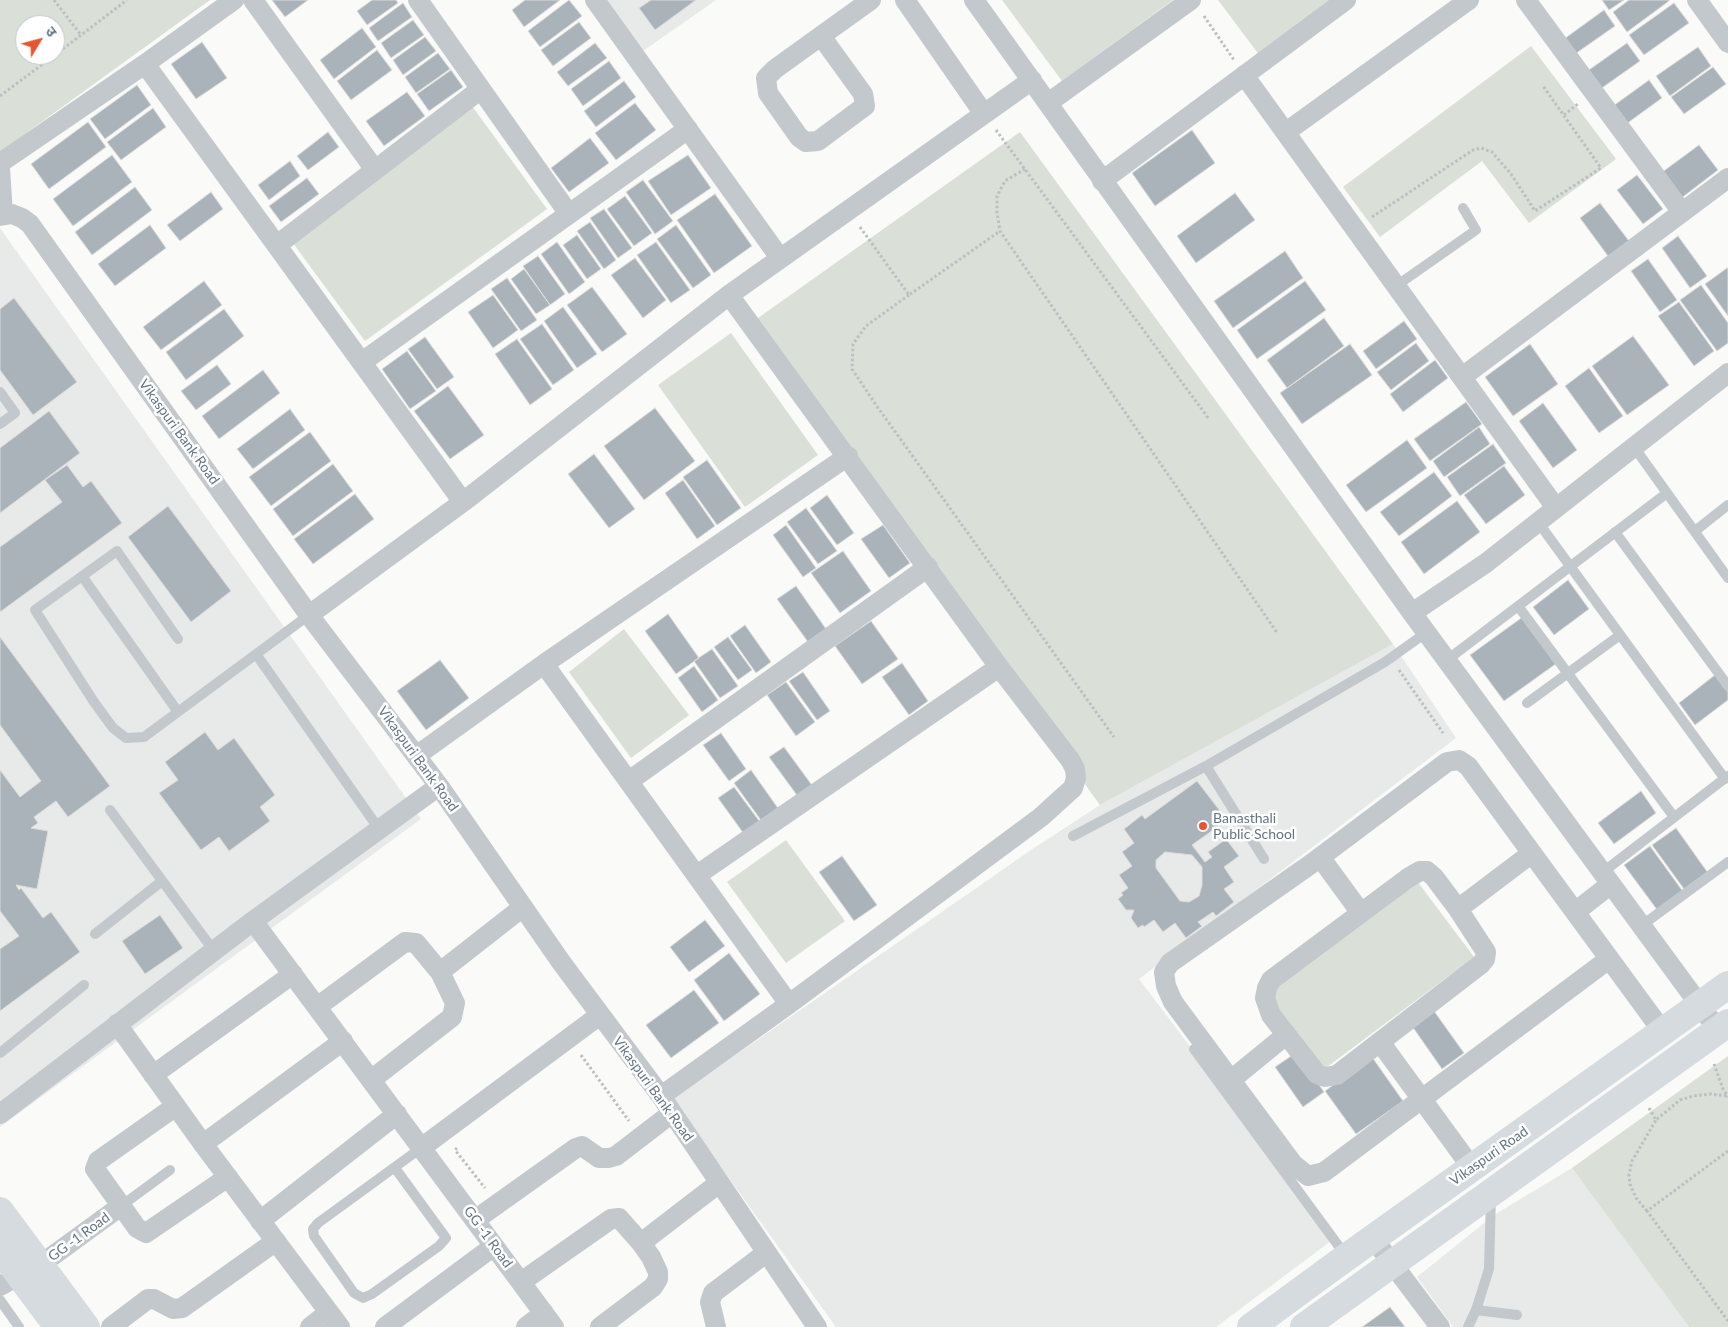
<!DOCTYPE html>
<meta charset="utf-8">
<style>
body{margin:0}
#map{position:relative;width:1728px;height:1327px;overflow:hidden;background:#fafaf8;font-family:Lato,"Noto Sans Devanagari",sans-serif}
canvas{display:block}
.north{position:absolute;left:15px;top:15px;width:50px;height:50px;box-sizing:border-box;background:#fff;border:1px solid #c1c8cd;border-radius:50%;rotate:53deg;font-size:14px;font-weight:700;line-height:20px;text-align:center;color:#657683}
.north::after{content:'';display:block;margin:auto;width:18px;height:22px;background:#e4572e;clip-path:polygon(50% 0,100% 100%,50% 72%,0 100%)}
</style>
<div id="map">
<canvas width="1728" height="1327"></canvas>
<div class="north">उ</div>
</div>
<script>
const g = document.querySelector('canvas').getContext('2d');
g.lineJoin = 'round';
function fillPath(path, color) {
  g.fillStyle = color;
  g.fill(path, 'evenodd');
}
function toPath(rows) {
  const path = new Path2D();
  for (const r of rows) {
    path.moveTo(r[0], r[1]);
    for (let i = 2; i < r.length; i += 2) path.lineTo(r[i], r[i + 1]);
  }
  return path;
}
function stroke(path, color, width, dash) {
  g.strokeStyle = color;
  g.lineWidth = width;
  g.lineCap = dash ? 'butt' : 'round';
  g.setLineDash(dash || []);
  g.stroke(path);
}
function write(font, color, halo, rows, align = 'center') {
  g.font = font + ' Lato,sans-serif';
  g.lineWidth = 5;
  g.setLineDash([]);
  g.textBaseline = 'middle';
  g.strokeStyle = halo;
  g.fillStyle = color;
  for (const [text, x, y, turn = 0] of rows) {
    g.save();
    g.translate(x, y);
    g.rotate((+turn || 0) * Math.PI / 180);
    g.textAlign = isNaN(turn) ? turn : align;
    if (halo) g.strokeText(text, 0, 0);
    g.fillText(text, 0, 0);
    g.restore();
  }
}
const built = toPath([
 [607,0,716,0,643,51],
 [0,228,421,819,0,1127],
 [1393,644,1456,738,1139,979,1335,1238,1216,1327,836,1327,672,1099,1034,848,1100,805],
 [1572,1168,1689,1327,1453,1327,1417,1277,1494,1215]
]);
const green = toPath([
 [0,0,210,0,0,152],
 [25,25,55,25,55,55,25,55],
 [1002,0,1173,0,1062,81],
 [1218,0,1335,0,1260,56],
 [1531,46,1616,159,1529,223,1482,161,1380,237,1343,187],
 [472,106,547,209,365,341,290,239],
 [1020,132,1393,644,1100,805,751,323],
 [731,333,818,455,745,507,658,385],
 [624,629,689,715,631,758,569,672],
 [786,840,845,921,786,963,727,882],
 [1414,877,1474,957,1323,1070,1264,991],
 [1728,1056,1728,1327,1689,1327,1572,1168]
]);
const building = toPath([
 [272,0,308,0,285,17,272,0],
 [372,0,396,0,398,3,367,25,357,11,372,0],
 [525,0,560,0,524,27,512,10,525,0],
 [569,0,582,16,540,47,528,31,569,0],
 [651,0,696,0,655,30,639,8,651,0],
 [1602,0,1624,0,1609,10,1602,0],
 [1629,0,1669,0,1669,1,1627,32,1613,12,1629,0],
 [403,3,412,17,378,41,369,28,403,3],
 [1674,3,1689,23,1644,55,1629,35,1674,3],
 [1604,10,1615,26,1575,54,1564,39,1604,10],
 [413,20,424,35,391,58,381,43,413,20],
 [579,22,591,38,553,66,541,50,579,22],
 [362,28,376,47,334,79,320,60,362,28],
 [425,37,436,51,403,75,393,60,425,37],
 [202,42,227,78,196,99,171,64,202,42],
 [595,43,607,58,568,86,557,72,595,43],
 [1627,43,1640,61,1599,90,1586,72,1627,43],
 [1698,47,1711,66,1670,96,1656,76,1698,47],
 [377,50,392,70,351,100,337,81,377,50],
 [438,53,450,69,416,93,405,77,438,53],
 [609,61,621,78,583,106,571,89,609,61],
 [1713,67,1726,84,1684,114,1671,97,1713,67],
 [451,70,463,87,429,111,417,94,451,70],
 [1649,80,1662,98,1622,127,1609,109,1649,80],
 [624,81,636,97,596,127,584,111,624,81],
 [137,85,151,105,105,139,90,119,137,85],
 [407,92,425,116,384,146,366,121,407,92],
 [635,103,656,130,616,160,595,133,635,103],
 [153,108,166,127,121,160,107,142,153,108],
 [88,122,106,147,49,189,31,164,88,122],
 [1192,130,1215,163,1155,206,1132,173,1192,130],
 [328,132,339,147,308,170,297,156,328,132],
 [590,138,609,163,569,192,551,168,590,138],
 [1699,145,1718,170,1680,199,1661,173,1699,145],
 [112,155,132,182,73,226,53,199,112,155],
 [688,155,711,188,671,215,648,181,688,155],
 [290,161,300,176,269,200,258,185,290,161],
 [1637,175,1663,209,1643,224,1617,190,1637,175],
 [307,178,319,194,281,222,269,206,307,178],
 [643,180,673,221,655,234,626,192,643,180],
 [135,187,152,210,92,255,75,232,135,187],
 [211,192,223,209,180,241,167,225,211,192],
 [1235,193,1255,220,1196,263,1177,236,1235,193],
 [715,194,752,246,714,273,677,220,715,194],
 [625,196,652,233,634,246,607,209,625,196],
 [1600,203,1629,241,1608,256,1580,218,1600,203],
 [604,209,632,248,618,258,590,218,604,209],
 [590,222,616,260,604,269,577,231,590,222],
 [150,225,166,248,115,286,98,264,150,225],
 [676,225,711,275,693,288,657,239,676,225],
 [577,235,601,269,587,279,563,245,577,235],
 [1678,236,1707,276,1690,288,1662,248,1678,236],
 [557,242,585,282,569,294,541,254,557,242],
 [656,242,690,290,671,303,637,255,656,242],
 [1285,251,1303,278,1233,328,1214,301,1285,251],
 [538,256,565,294,550,305,523,266,538,256],
 [635,258,666,300,643,318,611,275,635,258],
 [1648,259,1677,300,1660,312,1631,271,1648,259],
 [1727,268,1728,269,1728,316,1705,284,1727,268],
 [524,269,550,305,536,314,511,279,524,269],
 [507,278,537,320,521,331,491,289,507,278],
 [204,281,222,305,161,350,143,327,204,281],
 [1305,281,1326,310,1257,359,1237,330,1305,281],
 [1701,285,1728,323,1728,343,1717,351,1680,300,1701,285],
 [592,287,627,334,602,352,567,305,592,287],
 [493,295,518,330,493,348,468,312,493,295],
 [14,298,77,382,33,415,0,370,0,309,14,298],
 [1679,302,1714,351,1694,366,1658,316,1679,302],
 [563,307,597,354,577,368,544,321,563,307],
 [224,309,244,336,186,380,166,352,224,309],
 [1324,318,1344,346,1287,388,1267,360,1324,318],
 [1404,321,1417,339,1376,369,1363,351,1404,321],
 [542,324,574,370,553,385,520,339,542,324],
 [1633,336,1669,385,1627,415,1592,366,1633,336],
 [425,337,454,377,437,389,408,349,425,337],
 [517,339,552,389,530,405,495,354,517,339],
 [1416,343,1429,361,1391,390,1377,372,1416,343],
 [1350,344,1372,375,1302,424,1280,393,1350,344],
 [1530,344,1558,384,1513,416,1485,377,1530,344],
 [407,351,436,391,410,409,382,369,407,351],
 [1435,360,1448,378,1403,412,1390,394,1435,360],
 [217,365,231,384,196,410,181,391,217,365],
 [1589,368,1623,416,1599,433,1565,386,1589,368],
 [263,370,280,393,219,439,202,416,263,370],
 [448,386,484,435,450,459,414,411,448,386],
 [1466,402,1482,424,1430,461,1414,439,1466,402],
 [1543,403,1577,450,1553,468,1519,421,1543,403],
 [655,408,695,461,644,500,604,446,655,408],
 [290,409,305,430,253,469,237,449,290,409],
 [49,411,80,453,0,513,0,448,49,411],
 [1479,427,1490,444,1444,477,1433,461,1479,427],
 [310,432,331,461,271,506,249,477,310,432],
 [1407,440,1427,468,1366,512,1346,485,1407,440],
 [1493,444,1506,463,1460,496,1447,477,1493,444],
 [594,454,635,509,609,528,568,474,594,454],
 [707,460,741,508,717,525,683,477,707,460],
 [333,464,353,491,293,536,273,509,333,464],
 [67,465,83,487,91,481,122,523,0,612,0,547,62,502,45,480,67,465],
 [1504,466,1525,495,1486,524,1464,495,1504,466],
 [1434,472,1452,496,1399,536,1380,512,1434,472],
 [683,480,715,526,697,539,665,493,683,480],
 [355,494,374,519,313,564,294,539,355,494],
 [827,495,854,533,837,545,810,508,827,495],
 [1457,501,1480,532,1424,574,1401,542,1457,501],
 [168,506,231,591,191,622,128,537,168,506],
 [806,508,837,551,818,564,787,522,806,508],
 [786,525,816,568,803,577,773,535,786,525],
 [883,525,910,563,889,578,861,539,883,525],
 [843,551,871,591,840,613,811,573,843,551],
 [1568,580,1589,609,1554,635,1533,607,1568,580],
 [796,586,826,629,808,642,777,599,796,586],
 [668,614,699,658,676,674,645,631,668,614],
 [1524,616,1557,663,1504,701,1470,655,1524,616],
 [871,621,898,659,862,684,835,646,871,621],
 [745,625,771,662,756,673,730,636,745,625],
 [0,637,110,786,68,817,56,801,34,817,38,823,31,828,48,831,37,889,16,885,19,890,21,888,43,918,51,912,80,952,0,1011,0,949,19,936,0,911,0,770,20,797,41,781,0,725,0,637],
 [728,637,752,670,738,680,714,647,728,637],
 [712,649,738,686,720,698,694,661,712,649],
 [440,660,469,698,426,730,397,691,440,660],
 [902,663,928,701,909,715,882,677,902,663],
 [694,666,718,700,702,712,678,678,694,666],
 [803,672,830,711,817,720,789,681,803,672],
 [1715,675,1728,692,1728,700,1695,725,1679,703,1715,675],
 [786,682,815,722,796,736,767,695,786,682],
 [205,732,218,750,234,738,275,795,260,807,270,821,229,851,219,837,201,850,159,793,178,780,165,762,205,732],
 [721,733,746,769,729,781,703,745,721,733],
 [784,747,814,788,799,798,769,757,784,747],
 [751,770,780,811,763,823,734,783,751,770],
 [1197,781,1227,820,1192,845,1205,862,1212,857,1208,852,1226,839,1239,856,1224,867,1234,882,1224,889,1234,902,1216,916,1213,912,1198,922,1202,926,1186,938,1175,923,1163,932,1154,920,1144,927,1143,925,1138,928,1131,918,1134,910,1126,910,1118,899,1123,895,1121,893,1128,888,1119,875,1132,866,1122,852,1134,843,1124,829,1142,815,1145,819,1197,781],
 [1165,852,1192,855,1202,867,1202,885,1199,896,1189,902,1180,901,1156,868,1156,860,1165,852],
 [734,787,760,822,744,834,718,798,734,787],
 [1641,791,1656,813,1614,844,1598,823,1641,791],
 [1676,828,1708,873,1684,889,1652,845,1676,828],
 [1650,846,1684,893,1658,911,1624,865,1650,846],
 [842,856,877,905,854,921,819,872,842,856],
 [160,915,183,948,145,974,122,941,160,915],
 [705,920,725,946,689,972,670,947,705,920],
 [729,953,760,994,724,1021,694,980,729,953],
 [694,990,719,1023,671,1058,646,1025,694,990],
 [1434,1011,1464,1053,1442,1069,1412,1026,1434,1011],
 [1297,1052,1324,1092,1303,1107,1275,1067,1297,1052],
 [1372,1057,1403,1101,1356,1134,1325,1091,1372,1057],
 [1390,1307,1405,1327,1362,1327,1390,1307]
]);
const path = toPath([
 [54,0,81,35],
 [1204,16,1234,60],
 [55,55,127,0],
 [0,96,55,55],
 [1564,115,1579,103],
 [996,130,1209,419],
 [1025,169,1005,181,997,196,997,212,1000,231,1278,634],
 [1372,217,1473,150,1481,148,1492,152,1511,174,1535,211,1601,168,1543,86],
 [860,227,909,295,1000,231],
 [909,295,866,326,853,344,852,369,876,405,1114,737],
 [1399,670,1443,733],
 [581,1055,629,1121],
 [1714,1064,1723,1089,1728,1097],
 [1649,1108,1656,1120,1680,1100,1693,1096,1711,1094,1727,1096],
 [457,1148,455,1150,485,1188],
 [1728,1151,1647,1211,1728,1321],
 [1647,1211,1636,1198,1630,1184,1629,1175,1632,1161,1656,1120]
]);
const lane = toPath([
 [1396,286,1476,230,1463,208],
 [0,392,15,413,0,424],
 [1634,447,1728,578],
 [1538,522,1725,779],
 [1695,531,1728,505],
 [1615,532,1728,686],
 [82,576,178,712],
 [1518,606,1674,817],
 [178,639,117,551,35,610,94,702,113,728,126,738,144,737,309,615],
 [256,654,379,829],
 [1447,660,1667,493],
 [1527,703,1620,635],
 [1206,766,1264,859],
 [110,810,214,951],
 [1073,836,1206,766,1385,662,1427,632],
 [1603,872,1728,776],
 [1641,926,1728,862],
 [95,934,162,881],
 [1194,1049,1346,1256],
 [0,1053,84,985],
 [395,1168,446,1238,439,1246,372,1294,363,1298,354,1293,314,1236,313,1229,318,1223,421,1148],
 [121,1206,170,1170],
 [0,1300,19,1327],
 [1476,1310,1517,1315],
 [1468,1327,1476,1310,1489,1269,1491,1196]
]);
const street = toPath([
 [253,0,375,170],
 [418,0,569,214],
 [595,0,780,258],
 [905,0,984,114],
 [974,0,1412,613,1718,1030],
 [1526,0,1682,212],
 [1697,0,1728,43],
 [821,36,863,94,865,106,818,141,806,142,799,137,768,93,766,78,775,69,871,0],
 [145,64,463,502],
 [1244,75,1556,508],
 [1048,103,1191,0],
 [1286,132,1469,0],
 [0,163,145,64,234,0],
 [0,168,3,215],
 [1102,181,1346,0],
 [0,216,12,214,22,218,30,224,309,615,439,786,561,962,661,1096,817,1327],
 [277,245,481,89],
 [362,362,688,129],
 [1462,377,1728,178],
 [1412,613,1486,563,1728,373],
 [309,615,463,502,729,295,1032,80],
 [544,664,789,1004],
 [416,756,544,664,848,456],
 [629,781,928,567],
 [1320,857,1361,913],
 [697,875,999,667],
 [1458,909,1486,952,1485,959,1481,964,1337,1075,1325,1077,1317,1074,1271,1015,1265,998,1267,988,1271,980,1408,878,1420,871,1427,871,1434,877,1458,909,1532,853],
 [1575,912,1611,884],
 [253,921,554,1327],
 [1609,959,1324,1172,1308,1176,1293,1164,1173,1002,1166,986,1164,972,1170,963,1311,864,1447,762,1459,760,1468,766,1663,1032],
 [440,972,523,907],
 [317,1007,405,942,416,943,440,972,455,1003,452,1017,371,1080],
 [117,1024,203,1144,340,1327],
 [1380,1042,1472,1168],
 [153,1075,293,974],
 [1231,1080,1286,1035],
 [661,1096,789,1004,1041,817,1073,788,1076,778,1075,769,1071,761,999,667,729,295],
 [176,1106,98,1161,95,1169,137,1228,146,1233,228,1177],
 [0,1114,253,921,439,786],
 [203,1144,343,1041],
 [421,1148,600,1015],
 [475,1220,576,1148,582,1146,599,1158,609,1158,616,1156,672,1113],
 [260,1221,397,1114],
 [1373,1238,1440,1327],
 [40,1265,121,1206],
 [521,1282,611,1219,619,1218,641,1243,719,1183],
 [0,1286,19,1275],
 [111,1327,148,1299,154,1299,173,1309,182,1308,276,1241],
 [310,1327,329,1312],
 [385,1327,494,1246],
 [526,1327,544,1313],
 [600,1327,653,1287,658,1279,658,1272,651,1257,641,1243],
 [716,1327,710,1302,713,1293,766,1253]
]);
const secondary = toPath([
 [0,1211,86,1327],
 [0,1249,58,1327],
 [1251,1327,1337,1264,1728,985],
 [1304,1327,1728,1023]
]);
const markers = [
 [1203,826,5,"#e4572e"]
];
const streetNames = [
 ["Vikaspuri Bank Road",179,432,54],
 ["Vikaspuri Bank Road",418,759,54],
 ["Vikaspuri Bank Road",653,1089,54],
 ["Vikaspuri Road",1489,1156,-35],
 ["GG -1 Road",79,1237,-36],
 ["GG -1 Road",488,1237,54]
];
const poiNames = [
 ["Banasthali",1213,818],
 ["Public School",1213,834]
];
fillPath(built, '#e8e9e9');
fillPath(green, '#dadfd7');
fillPath(building, '#aab3b9');
stroke(building, '#dcdcda', 1);
stroke(path, '#bbbfc2', 3, [2.5, 2.5]);
stroke(lane, '#c3c8cc', 10);
stroke(street, '#c3c8cc', 20);
stroke(secondary, '#d6dbdf', 28);
for (const [x, y, r, color] of markers) {
  const dot = new Path2D();
  dot.arc(x, y, r, 0, 2 * Math.PI);
  g.fillStyle = color;
  g.fill(dot);
  stroke(dot, '#fff', 2);
}
write('14px', '#657683', '#fff', streetNames);
write('14px', '#657683', '#fff', poiNames, 'left');
</script>
